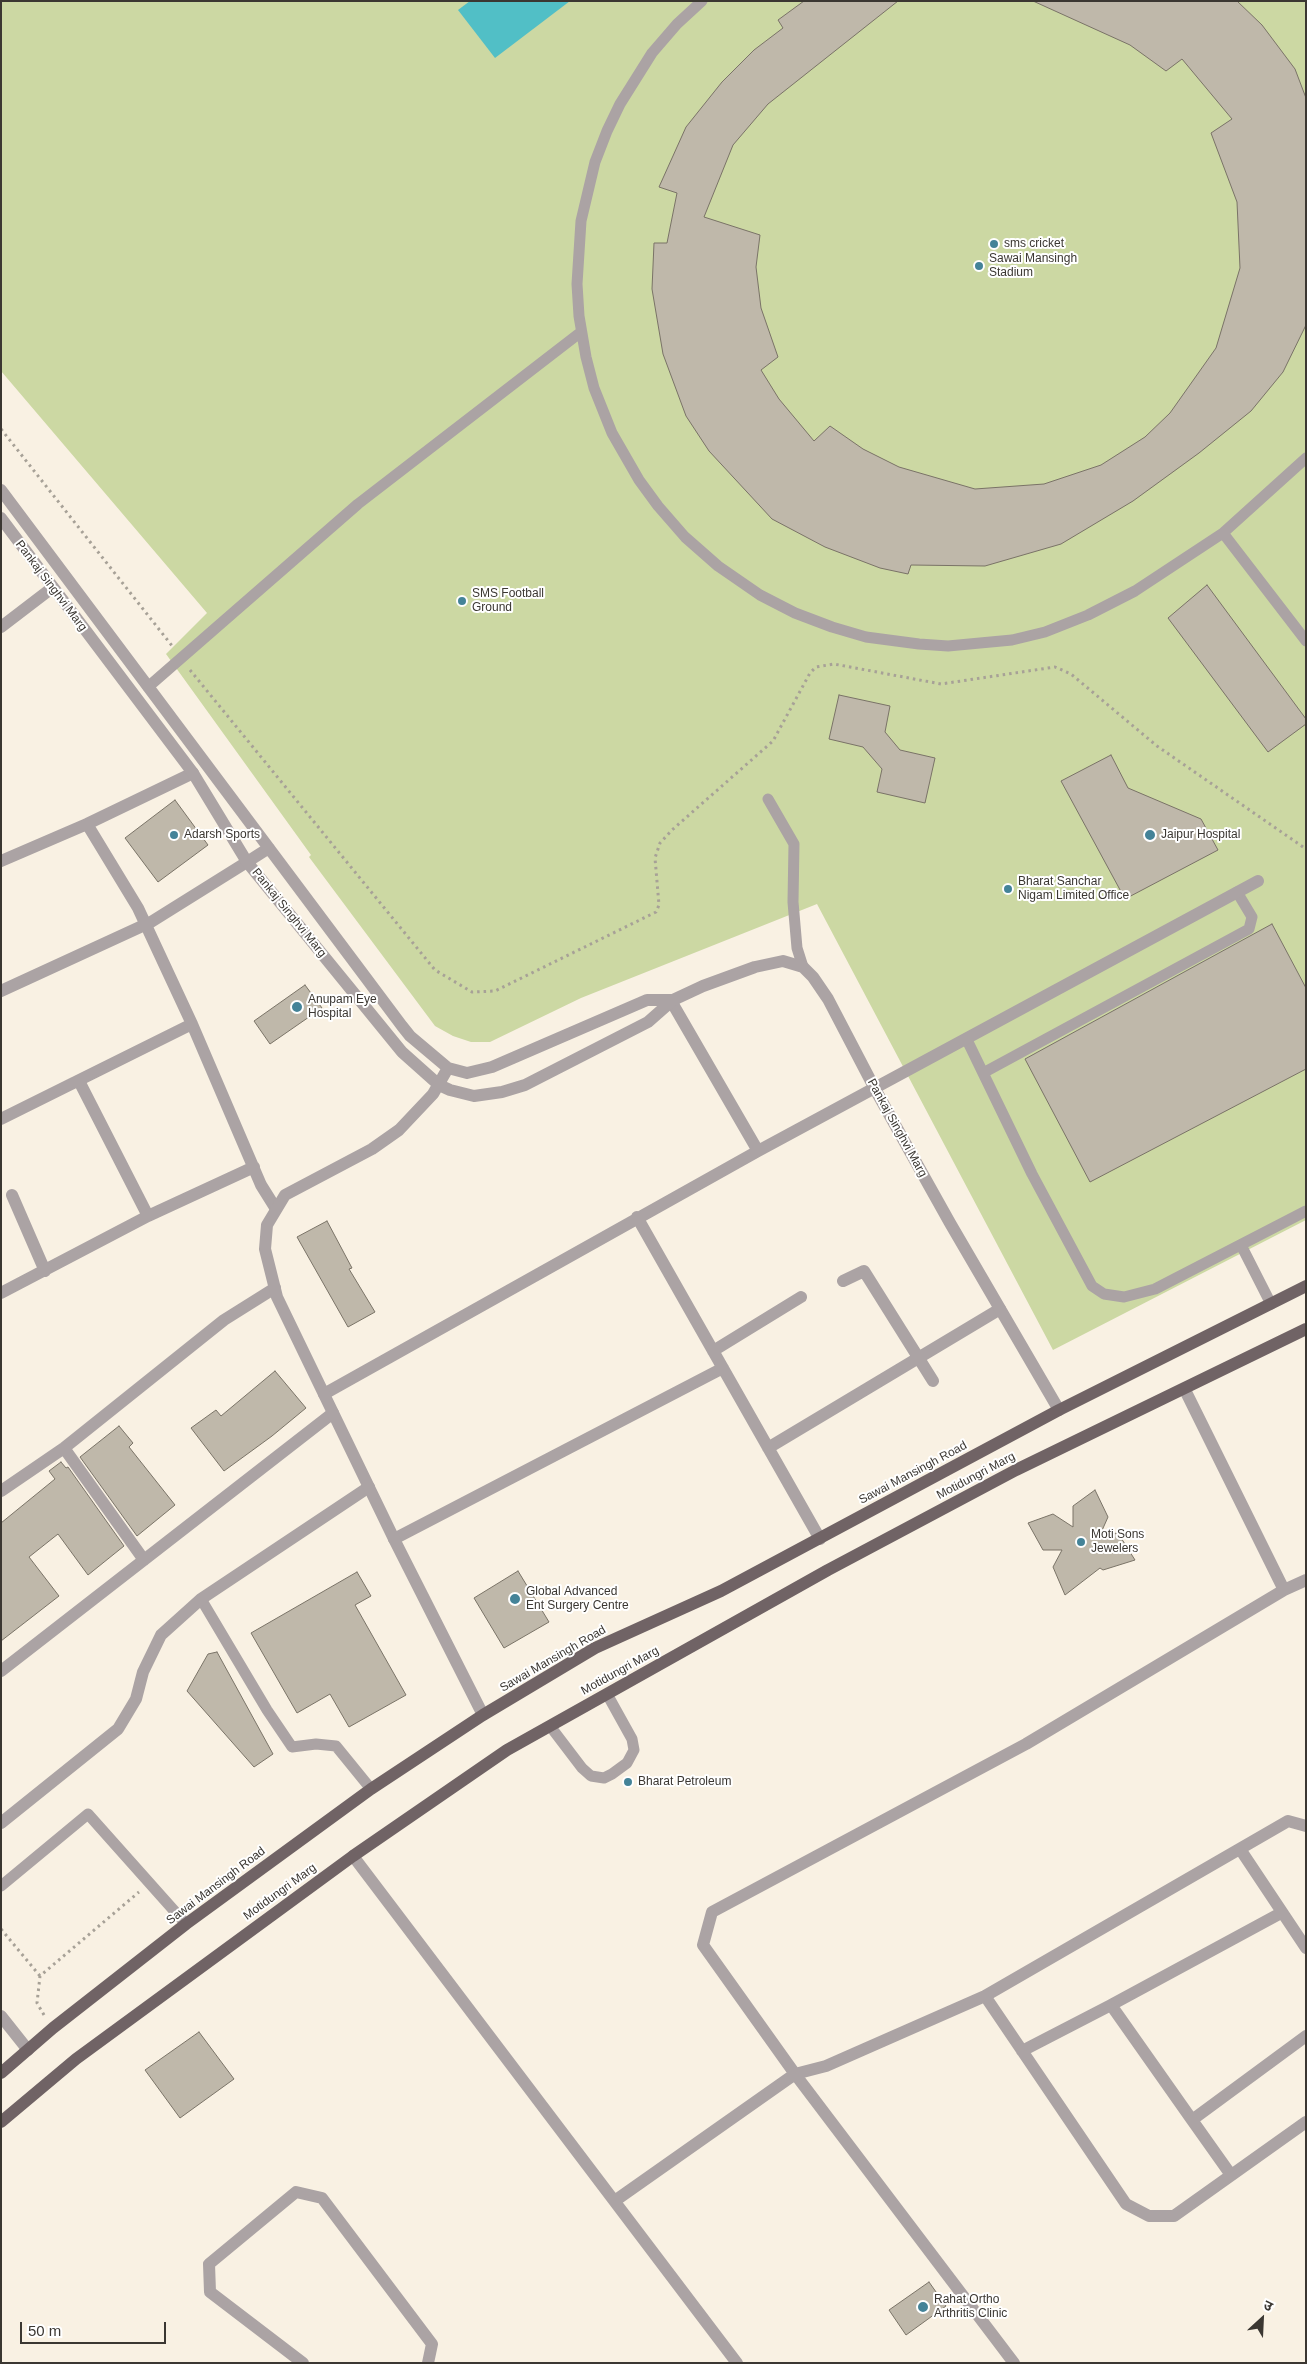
<!DOCTYPE html>
<meta charset="utf-8">
<style>
body{margin:0}
#map{position:relative;width:1307px;height:2364px;overflow:hidden;background:#f9f1e3;font-family:Helvetica,"Noto Sans Devanagari",sans-serif}
canvas{display:block}
.frame{position:absolute;inset:0;border:2px solid #3b3732;pointer-events:none}
.north{position:absolute;left:1237px;top:2294px;width:50px;height:50px;-webkit-text-stroke:4px #fff;paint-order:stroke;rotate:25deg;font-size:14px;font-weight:700;line-height:20px;text-align:center;color:#3b3732}
.north::after{content:'';display:block;margin:auto;width:18px;height:22px;background:#3b3732;clip-path:polygon(50% 0,100% 100%,50% 72%,0 100%)}
.scale{position:absolute;left:20px;top:2322px;width:146px;height:22px;box-sizing:border-box;border:2px solid #3b3732;border-top:0;padding-left:6px;font-size:15px;line-height:18px;white-space:nowrap;color:#3b3732;-webkit-text-stroke:4px #fff;paint-order:stroke}
</style>
<div id="map">
<canvas width="1307" height="2364"></canvas>
<div class="frame"></div>
<div class="north">उ</div>
<div class="scale">50 m</div>
</div>
<script>
const g = document.querySelector('canvas').getContext('2d');
g.lineJoin = 'round';
function fillPath(path, color) {
  g.fillStyle = color;
  g.fill(path, 'evenodd');
}
function toPath(rows) {
  const path = new Path2D();
  for (const r of rows) {
    path.moveTo(r[0], r[1]);
    for (let i = 2; i < r.length; i += 2) path.lineTo(r[i], r[i + 1]);
  }
  return path;
}
function stroke(path, color, width, dash) {
  g.strokeStyle = color;
  g.lineWidth = width;
  g.lineCap = dash ? 'butt' : 'round';
  g.setLineDash(dash || []);
  g.stroke(path);
}
function write(font, color, halo, rows, align = 'center') {
  g.font = font + ' Helvetica,sans-serif';
  g.lineWidth = 4;
  g.setLineDash([]);
  g.textBaseline = 'middle';
  g.strokeStyle = halo;
  g.fillStyle = color;
  for (const [text, x, y, turn = 0] of rows) {
    g.save();
    g.translate(x, y);
    g.rotate((+turn || 0) * Math.PI / 180);
    g.textAlign = isNaN(turn) ? turn : align;
    if (halo) g.strokeText(text, 0, 0);
    g.fillText(text, 0, 0);
    g.restore();
  }
}
const green = toPath([
 [1,1,1306,1,1306,1220,1053,1350,817,904,581,998,490,1042,471,1042,453,1036,435,1026,309,857,311,855,166,654,207,613,1,371]
]);
const water = toPath([
 [470,1,570,1,495,58,458,10]
]);
const building = toPath([
 [804,1,898,1,768,104,733,145,704,217,760,235,756,267,761,308,778,357,761,370,779,399,814,441,830,426,863,449,899,467,975,489,1044,484,1101,465,1145,437,1170,413,1216,348,1240,268,1237,202,1211,133,1232,119,1182,59,1166,71,1130,45,1033,1,1237,1,1262,25,1295,69,1306,98,1306,325,1283,372,1251,411,1199,453,1133,501,1061,544,985,566,911,565,908,574,880,568,825,547,772,519,709,451,686,416,663,354,652,289,654,243,667,243,677,193,659,187,686,127,722,82,754,50,783,28,778,20,804,1],
 [1207,585,1306,719,1306,724,1268,752,1168,618,1207,585],
 [839,695,890,706,885,732,900,750,935,758,925,803,877,792,882,769,863,747,829,739,839,695],
 [1111,755,1128,788,1201,819,1218,850,1125,899,1061,781,1111,755],
 [175,800,208,845,158,882,125,838,175,800],
 [1272,924,1306,988,1306,1069,1090,1182,1025,1059,1272,924],
 [305,985,322,1008,270,1044,254,1021,305,985],
 [327,1221,352,1268,349,1269,375,1312,348,1327,297,1237,327,1221],
 [275,1371,306,1408,272,1436,224,1471,191,1428,216,1410,221,1416,275,1371],
 [119,1426,133,1443,129,1447,175,1505,137,1536,80,1457,119,1426],
 [61,1462,66,1468,68,1467,124,1546,88,1575,58,1534,29,1557,59,1596,1,1641,1,1523,55,1479,49,1471,61,1462],
 [1095,1490,1108,1517,1100,1535,1118,1533,1135,1560,1103,1570,1100,1568,1065,1595,1053,1567,1062,1550,1043,1550,1028,1523,1053,1514,1073,1527,1073,1506,1095,1490],
 [518,1571,549,1622,504,1648,474,1598,518,1571],
 [357,1572,371,1596,355,1605,406,1695,349,1727,330,1694,297,1713,251,1633,357,1572],
 [217,1652,273,1754,254,1767,187,1691,208,1654,217,1652],
 [199,2032,234,2079,180,2118,145,2070,199,2032],
 [929,2282,946,2306,906,2335,889,2310,929,2282]
]);
const path = toPath([
 [1,429,173,647],
 [190,670,435,970,472,992,495,991,656,912,659,905,655,858,660,843,672,830,773,741,810,673,816,667,834,664,941,684,1055,667,1071,674,1157,746,1306,849],
 [1,1929,40,1976],
 [44,2015,37,2003,40,1976,139,1892]
]);
const service = toPath([
 [702,1,677,24,652,53,620,104,607,131,595,162,581,221,577,284,579,316,586,357,594,388,612,433,639,480,658,506,685,537,718,566,760,595,795,613,832,627,866,637,919,644,948,646,1012,640,1045,632,1088,615,1135,591,1223,533,1306,458],
 [1223,533,1306,641],
 [148,687,358,504,581,332],
 [768,799,794,844,793,902,797,948,803,967],
 [967,1040,1032,1174,1092,1286,1104,1294,1124,1297,1155,1289,1306,1211],
 [983,1073,1249,929,1252,917,1237,892],
 [1241,1245,1271,1304],
 [201,1599,267,1710,292,1747,316,1744,336,1746,371,1789],
 [550,1726,582,1768,591,1776,604,1778,612,1774,627,1763,634,1750,632,1739,607,1694],
 [1,1886,88,1814,186,1924]
]);
const minor = toPath([
 [1,627,52,588],
 [87,824,138,908,192,1024,261,1185,276,1209],
 [1,861,87,824,193,773],
 [1,991,151,922,247,862],
 [673,1000,674,1006,758,1151],
 [79,1081,148,1216],
 [1,1119,192,1024],
 [12,1195,45,1271],
 [637,1217,820,1539],
 [843,1281,864,1271,933,1381],
 [1,1293,148,1216,254,1167],
 [713,1351,801,1297],
 [1185,1390,1284,1590],
 [324,1394,758,1151,1258,881],
 [64,1448,144,1560],
 [768,1448,1000,1309],
 [1,1491,64,1448,224,1320,275,1288],
 [394,1539,723,1368],
 [1,1671,333,1413],
 [1,1823,118,1729,136,1699,143,1672,161,1635,201,1599,369,1487],
 [1240,1849,1306,1948],
 [353,1856,737,2363],
 [985,1996,1126,2204,1149,2216,1174,2216,1306,2122],
 [1111,2005,1281,1913],
 [1,2016,28,2050],
 [1022,2051,1111,2005,1192,2120],
 [1231,2175,1192,2120,1306,2036],
 [616,2200,795,2074,826,2066,985,1996,1288,1821,1306,1826],
 [303,2363,210,2292,209,2264,296,2192,322,2198,432,2344,428,2363],
 [1014,2363,795,2074,703,1945,712,1912,1026,1744,1284,1590,1306,1580]
]);
const tertiary = toPath([
 [1,490,402,1026,410,1036,448,1068,467,1073,492,1067,647,1000,673,1000],
 [1,518,193,773,247,862,402,1052,439,1085,450,1090,474,1096,502,1092,525,1085,648,1022,673,1000,703,986,755,967,783,961,803,967,813,977,828,999,875,1089,950,1223,1059,1410],
 [247,862,269,848],
 [448,1068,433,1094,399,1130,372,1149,285,1195,267,1225,265,1249,277,1297,394,1539,483,1715]
]);
const primary = toPath([
 [1,2073,53,2028,186,1924,371,1789,483,1715,595,1648,721,1591,1059,1410,1306,1286],
 [1,2122,76,2059,353,1856,507,1750,828,1570,1016,1470,1306,1329]
]);
const markers = [
 [994,244,5,"#448398"],
 [979,266,5,"#448398"],
 [462,601,5,"#448398"],
 [174,835,5,"#448398"],
 [1150,835,6,"#448398"],
 [1008,889,5,"#448398"],
 [297,1007,6,"#448398"],
 [1081,1542,5,"#448398"],
 [515,1599,6,"#448398"],
 [628,1782,5,"#448398"],
 [923,2307,6,"#448398"]
];
const poiNames = [
 ["sms cricket",1004,244],
 ["Sawai Mansingh",989,259],
 ["Stadium",989,273],
 ["SMS Football",472,594],
 ["Ground",472,608],
 ["Adarsh Sports",184,835],
 ["Jaipur Hospital",1161,835],
 ["Bharat Sanchar",1018,882],
 ["Nigam Limited Office",1018,896],
 ["Anupam Eye",308,1000],
 ["Hospital",308,1014],
 ["Moti Sons",1091,1535],
 ["Jewelers",1091,1549],
 ["Global Advanced",526,1592],
 ["Ent Surgery Centre",526,1606],
 ["Bharat Petroleum",638,1782],
 ["Rahat Ortho",934,2300],
 ["Arthritis Clinic",934,2314]
];
const streetNames = [
 ["Pankaj Singhvi Marg",51,586,53],
 ["Pankaj Singhvi Marg",289,913,51],
 ["Pankaj Singhvi Marg",897,1128,61],
 ["Sawai Mansingh Road",913,1473,-28],
 ["Motidungri Marg",976,1476,-28],
 ["Sawai Mansingh Road",553,1659,-30],
 ["Motidungri Marg",620,1671,-29],
 ["Sawai Mansingh Road",216,1886,-37],
 ["Motidungri Marg",280,1892,-36]
];
fillPath(green, '#ccd8a3');
fillPath(water, '#51bfc6');
fillPath(building, '#bfb8aa');
stroke(building, '#7a7367', 1);
stroke(path, '#a7a197', 3, [2.5, 4]);
stroke(service, '#aba3a4', 11);
stroke(minor, '#aba3a4', 12);
stroke(tertiary, '#aba3a4', 12);
stroke(primary, '#706365', 12);
for (const [x, y, r, color] of markers) {
  const dot = new Path2D();
  dot.arc(x, y, r, 0, 2 * Math.PI);
  g.fillStyle = color;
  g.fill(dot);
  stroke(dot, '#fff', 2);
}
write('12px', '#3b3732', '#fff', poiNames, 'left');
write('12px', '#3b3732', '#fff', streetNames);
</script>
